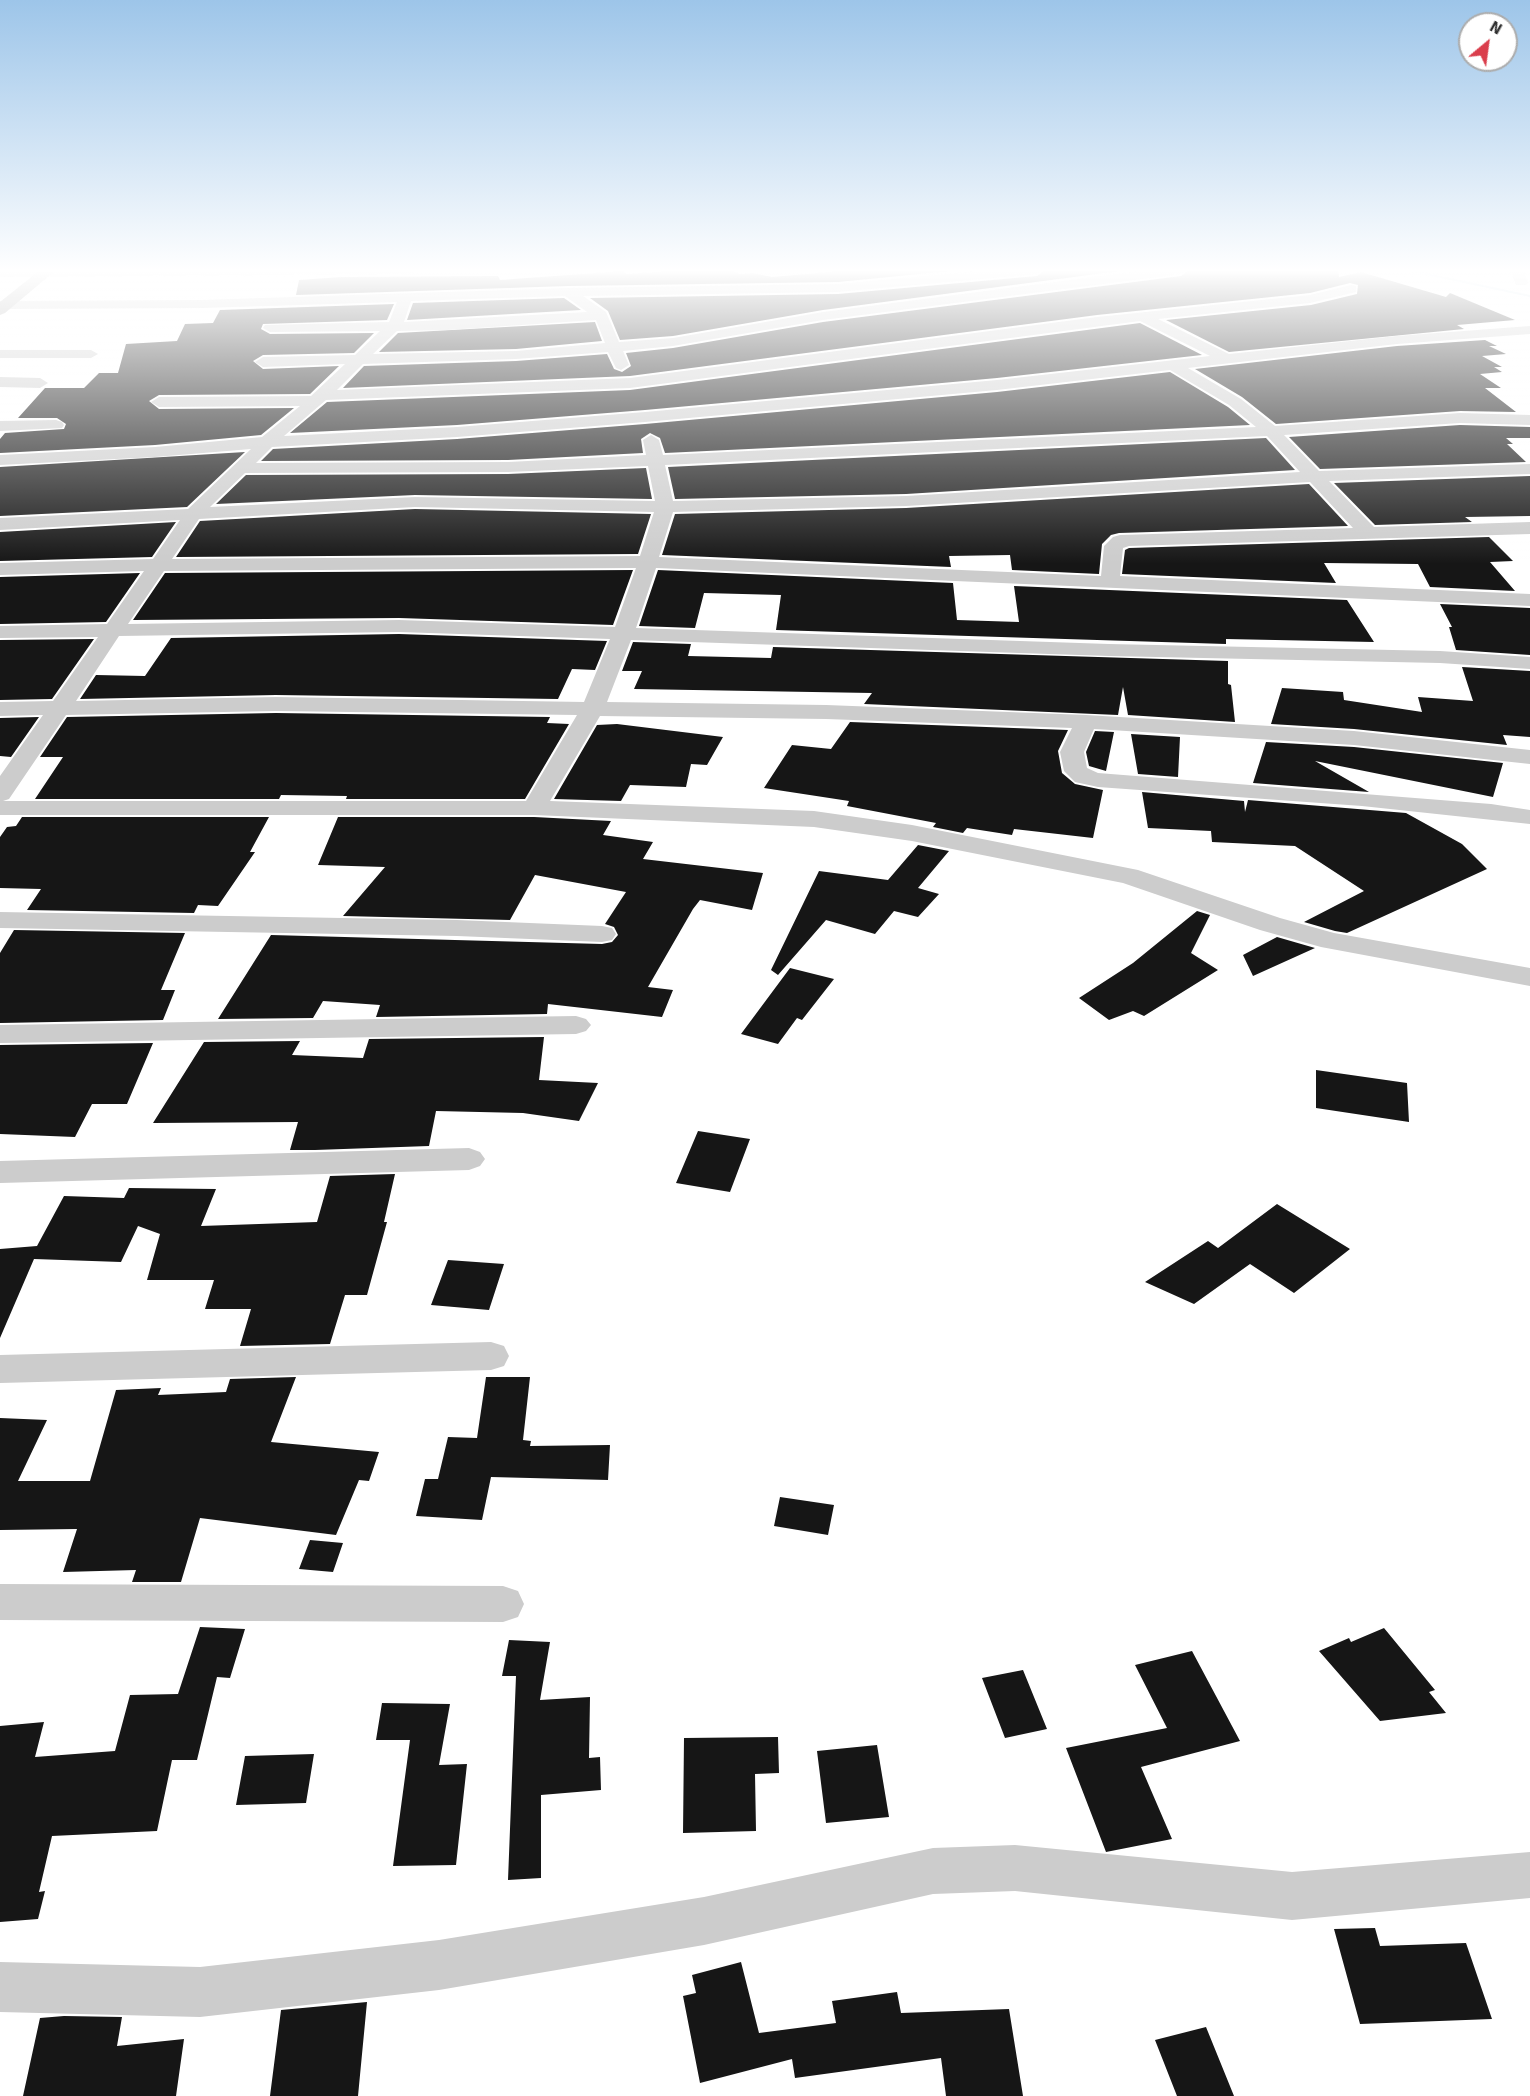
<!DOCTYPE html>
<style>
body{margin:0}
#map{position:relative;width:1530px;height:2096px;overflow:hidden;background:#fff;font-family:Signika,sans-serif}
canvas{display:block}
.north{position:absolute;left:1458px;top:12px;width:60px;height:60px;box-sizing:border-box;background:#fff;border:2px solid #acacac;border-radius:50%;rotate:29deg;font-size:16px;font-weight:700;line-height:24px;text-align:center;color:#2f2f2f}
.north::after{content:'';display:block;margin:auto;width:21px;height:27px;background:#da3e4c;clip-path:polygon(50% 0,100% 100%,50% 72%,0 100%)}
</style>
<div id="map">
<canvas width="1530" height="2096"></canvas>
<div class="north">N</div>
</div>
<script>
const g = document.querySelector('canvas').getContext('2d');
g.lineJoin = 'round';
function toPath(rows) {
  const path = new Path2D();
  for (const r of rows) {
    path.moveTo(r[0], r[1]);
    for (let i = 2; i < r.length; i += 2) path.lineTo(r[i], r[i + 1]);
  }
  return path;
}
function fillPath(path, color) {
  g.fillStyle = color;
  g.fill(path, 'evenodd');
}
const stream = toPath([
 [1402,270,1413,270,1530,295,1530,297,1402,270]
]);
const building = toPath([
 [687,270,730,270,740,274,753,273,772,277,852,270,960,270,838,282,568,286,296,295,299,280,342,277,498,276,500,280,623,271,626,274],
 [1045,270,1127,270,823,310,673,336,620,340,608,311,590,298,838,294,1037,276],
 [1189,270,1338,270,1339,277,1361,272,1446,297,1450,293,1515,320,1457,325,1464,329,1229,352,1166,320,1311,305,1357,294,1358,285,1350,283,1310,293,1097,315,630,376,343,388,364,366,516,361,607,354,614,369,622,372,631,366,626,353,673,348,823,322,1181,276],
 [564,298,581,310,407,320,413,303],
 [394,304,387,320,263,324,261,329,270,334,374,333,354,353,263,355,253,361,263,369,339,366,310,394,159,395,149,401,159,409,294,408,261,435,155,445,0,453,0,439,5,433,64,429,66,424,57,418,18,418,45,388,84,388,99,373,118,373,126,344,177,341,185,324,213,323,220,310],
 [595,322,602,341,516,349,379,352,398,333],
 [1140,323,1202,355,997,378,645,410,457,425,290,433,327,402,630,390],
 [1485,340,1497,346,1489,346,1506,354,1482,356,1502,367,1494,367,1502,372,1480,374,1501,388,1485,388,1516,412,1460,411,1276,424,1242,397,1195,369,1397,346],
 [1170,372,1228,407,1250,425,665,453,660,438,650,433,641,439,643,453,508,460,261,461,273,449,457,439,645,424,997,392],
 [1460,425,1530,427,1530,438,1506,438,1513,444,1507,444,1526,462,1320,469,1289,437],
 [1266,438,1295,470,906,494,675,499,668,467],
 [245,452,187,507,0,516,0,467],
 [646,468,652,499,415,495,216,504,246,475,508,474],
 [1530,476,1530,516,1465,517,1472,522,1375,525,1334,483],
 [1309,484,1348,526,1119,533,1111,535,1102,544,1099,574,1012,570,1010,555,949,556,951,567,662,555,675,514,906,508],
 [415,509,651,514,638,554,176,557,200,521],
 [176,522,152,557,0,561,0,532],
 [1489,537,1513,561,1490,562,1515,591,1430,587,1418,564,1324,563,1336,583,1122,574,1125,550,1129,548],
 [633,570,613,625,399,618,133,620,165,573],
 [658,570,953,583,957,620,1019,622,1014,586,1347,600,1374,642,1226,639,1226,644,776,630,781,595,704,593,695,628,639,626],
 [140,573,106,622,0,624,0,577],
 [1440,604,1530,608,1530,655,1456,650,1449,627,1452,627],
 [399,634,607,641,595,670,572,669,558,699,276,695,80,699,96,675,145,676,171,638],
 [94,639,52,699,0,700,0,640],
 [633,642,691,644,688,656,771,658,773,647,1228,661,1228,684,1231,685,1235,722,1128,715,1123,687,1118,715,864,704,872,693,634,689,642,671,622,671],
 [1462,667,1530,671,1530,737,1503,735,1507,745,1354,729,1271,724,1282,688,1343,692,1344,700,1422,712,1418,697,1473,701],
 [276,713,550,717,547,723,569,724,525,799,346,799,347,796,281,795,279,799,35,799,63,757,40,757,67,717],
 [39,717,11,757,0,756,0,718],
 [850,722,1068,730,1058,751,1062,773,1075,784,1103,790,1093,838,1014,829,1012,835,967,828,963,833,933,827,936,823,847,806,849,801,764,788,792,745,831,749],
 [617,724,723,737,707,765,691,764,686,787,630,785,621,801,554,799,597,725],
 [1095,731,1114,732,1106,771,1089,766,1086,752],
 [1131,734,1180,737,1178,777,1138,774],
 [1266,742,1354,747,1503,763,1493,797,1315,761,1369,792,1253,783],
 [1142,792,1244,801,1245,812,1248,800,1406,813,1462,844,1487,869,1347,933,1335,931,1304,922,1364,891,1295,846,1212,842,1211,831,1148,828],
 [22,817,269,817,250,852,255,852,218,906,198,905,194,913,27,910,41,889,0,888,0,837,7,827,16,826],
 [338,817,534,817,611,821,603,835,653,842,643,859,763,873,752,910,700,900,693,909,648,987,673,990,662,1017,548,1004,547,1014,376,1017,380,1005,323,1001,313,1018,218,1019,271,935,602,944,612,942,618,935,614,927,605,924,626,892,535,875,510,920,343,916,385,867,318,865],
 [918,845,949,851,918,888,939,894,918,917,894,911,875,934,826,920,778,975,771,970,819,871,888,880],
 [1197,911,1210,915,1191,953,1218,970,1144,1016,1133,1011,1109,1020,1079,998,1133,963],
 [14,930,185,933,161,990,175,990,163,1020,0,1023,0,953],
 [1277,937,1315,948,1253,976,1243,955],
 [790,968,834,979,802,1020,797,1018,778,1044,741,1034],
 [544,1037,539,1080,598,1083,579,1121,523,1113,436,1111,429,1146,315,1150,290,1150,298,1122,153,1123,204,1042,300,1041,292,1055,363,1058,369,1039],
 [153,1043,127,1104,92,1104,75,1137,0,1134,0,1045],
 [1316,1070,1407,1083,1409,1122,1316,1108],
 [698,1131,750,1139,730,1192,676,1183],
 [395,1174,384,1222,387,1222,367,1295,345,1295,330,1344,240,1346,251,1309,205,1309,214,1280,147,1280,160,1234,138,1226,121,1262,34,1259,0,1338,0,1249,37,1246,64,1196,124,1198,129,1188,216,1189,201,1226,317,1222,330,1176],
 [1277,1204,1350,1249,1294,1293,1250,1264,1194,1304,1145,1282,1208,1241,1218,1248],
 [448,1260,504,1264,489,1310,431,1305],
 [296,1377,271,1442,379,1452,369,1481,359,1480,336,1535,200,1518,181,1582,132,1582,136,1570,63,1572,77,1529,0,1530,0,1418,47,1420,18,1481,90,1481,116,1390,161,1388,158,1395,226,1392,230,1379],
 [486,1377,530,1377,523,1440,531,1441,530,1446,610,1445,608,1480,491,1477,482,1520,416,1516,425,1479,438,1479,448,1437,477,1438],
 [780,1497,834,1505,828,1535,774,1526],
 [310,1540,343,1543,333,1572,299,1569],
 [200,1627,245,1629,230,1678,217,1677,197,1760,172,1760,157,1831,52,1836,39,1892,45,1891,38,1919,0,1922,0,1726,44,1722,35,1757,115,1751,130,1695,178,1694],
 [1384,1628,1435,1690,1429,1692,1446,1713,1380,1721,1319,1651,1349,1638,1351,1642],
 [509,1640,550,1642,540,1700,590,1697,589,1758,600,1757,601,1790,541,1795,541,1878,508,1880,516,1676,502,1676],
 [1192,1651,1240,1741,1141,1767,1172,1839,1106,1852,1066,1748,1167,1728,1135,1665],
 [1023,1670,1047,1729,1005,1738,982,1678],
 [382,1703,450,1704,439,1765,467,1764,456,1865,393,1866,410,1740,376,1740],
 [778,1737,779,1773,755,1774,756,1831,683,1833,684,1738],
 [877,1745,889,1817,826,1823,817,1751],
 [314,1754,306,1803,236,1805,245,1756],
 [1375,1928,1380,1946,1466,1943,1492,2019,1360,2024,1334,1929],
 [741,1962,759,2033,836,2023,832,2001,897,1992,901,2013,1009,2009,1023,2096,946,2096,941,2058,795,2078,792,2059,700,2083,683,1996,696,1993,692,1975],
 [367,2002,358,2096,270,2096,281,2010],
 [64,2016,122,2017,117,2046,184,2039,176,2096,23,2096,40,2018],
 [1206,2027,1234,2096,1177,2096,1155,2040]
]);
const street = toPath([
 [0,270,416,270,410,274,0,277,0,270],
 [989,270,1043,270,1037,274,838,292,583,296,606,312,619,342,673,338,823,312,1147,270,1187,270,1181,274,823,320,673,346,623,351,629,365,621,370,616,368,608,352,516,359,363,364,337,390,630,378,1097,317,1310,295,1351,285,1356,286,1356,292,1310,303,1158,319,1229,354,1397,336,1530,326,1530,334,1397,344,1188,368,1241,399,1275,426,1460,413,1530,415,1530,425,1460,423,1284,435,1319,471,1530,464,1530,474,1329,481,1374,527,1530,522,1530,534,1129,546,1123,548,1120,576,1530,594,1530,606,656,568,636,628,1109,644,1440,651,1530,657,1530,669,1440,663,1109,656,631,640,607,702,826,705,1086,715,1354,731,1530,750,1530,764,1354,745,1094,729,1084,752,1087,768,1098,773,1491,804,1530,810,1530,824,1362,806,1098,787,1075,782,1064,771,1060,752,1072,728,826,719,600,716,550,801,814,811,912,825,1138,870,1280,918,1334,933,1530,968,1530,986,1321,947,1260,930,1123,883,912,841,814,827,534,815,0,815,0,776,43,715,0,716,0,702,53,701,98,637,0,638,0,626,107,624,144,571,0,575,0,563,153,559,180,520,0,530,0,518,188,509,251,449,155,457,0,465,0,455,155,447,262,437,300,406,159,407,151,402,159,397,311,396,345,364,263,367,255,362,263,357,355,355,380,331,270,332,263,328,265,325,389,322,397,302,201,308,0,309,0,301,201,300,568,288,838,284,989,270],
 [565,296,587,312,404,322,411,301,565,296],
 [596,320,605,343,516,351,373,354,397,331,447,330,596,320],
 [1140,321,1210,356,997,380,645,412,457,427,284,436,326,400,630,388,1140,321],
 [1170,370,1229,405,1256,427,663,455,659,440,651,435,643,440,646,455,508,462,256,463,272,447,457,437,645,422,997,390,1170,370],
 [1267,436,1300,472,906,496,673,501,665,465,1267,436],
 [648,466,655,501,415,497,210,507,245,473,508,472,648,466],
 [1310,482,1353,528,1120,535,1113,537,1104,546,1101,576,659,557,673,512,906,506,1310,482],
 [415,507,654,512,640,556,172,559,199,519,415,507],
 [636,568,615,627,399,620,128,624,164,571,636,568],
 [399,632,610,639,584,702,276,697,76,701,119,636,399,632],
 [276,711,577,715,526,801,3,801,9,799,66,715,276,711],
 [1510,270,1523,270,1528,282,1526,285,1516,285,1510,270],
 [0,350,91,350,98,354,91,358,0,358,0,350],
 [0,377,40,378,48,383,40,388,0,387,0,377],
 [56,420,62,422,64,425,62,428,0,431,0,421,56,420],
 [0,912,457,920,602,926,612,928,616,934,612,940,602,942,457,936,0,928,0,912],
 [576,1016,586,1019,591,1025,586,1031,576,1034,0,1043,0,1025,576,1016],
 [469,1148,480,1152,485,1159,480,1166,469,1170,0,1183,0,1161,469,1148],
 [491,1342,504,1346,509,1356,504,1366,491,1370,0,1383,0,1355,491,1342],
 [0,1584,503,1586,518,1591,524,1604,518,1617,503,1622,0,1620,0,1584],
 [1015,1845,1292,1872,1530,1852,1530,1898,1292,1920,1015,1891,933,1894,704,1945,439,1990,200,2017,0,2012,0,1962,200,1967,439,1940,704,1897,933,1848,1015,1845]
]);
const highway = toPath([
 [40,270,56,270,5,313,0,315,0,302,40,270]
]);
fillPath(stream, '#ccdfea');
fillPath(building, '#161616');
fillPath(street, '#ccc');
fillPath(highway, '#969696');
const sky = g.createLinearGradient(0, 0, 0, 564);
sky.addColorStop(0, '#9dc5e9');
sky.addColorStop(0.48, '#fff');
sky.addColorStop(1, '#ffffff00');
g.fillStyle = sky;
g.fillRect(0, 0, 1530, 564);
</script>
